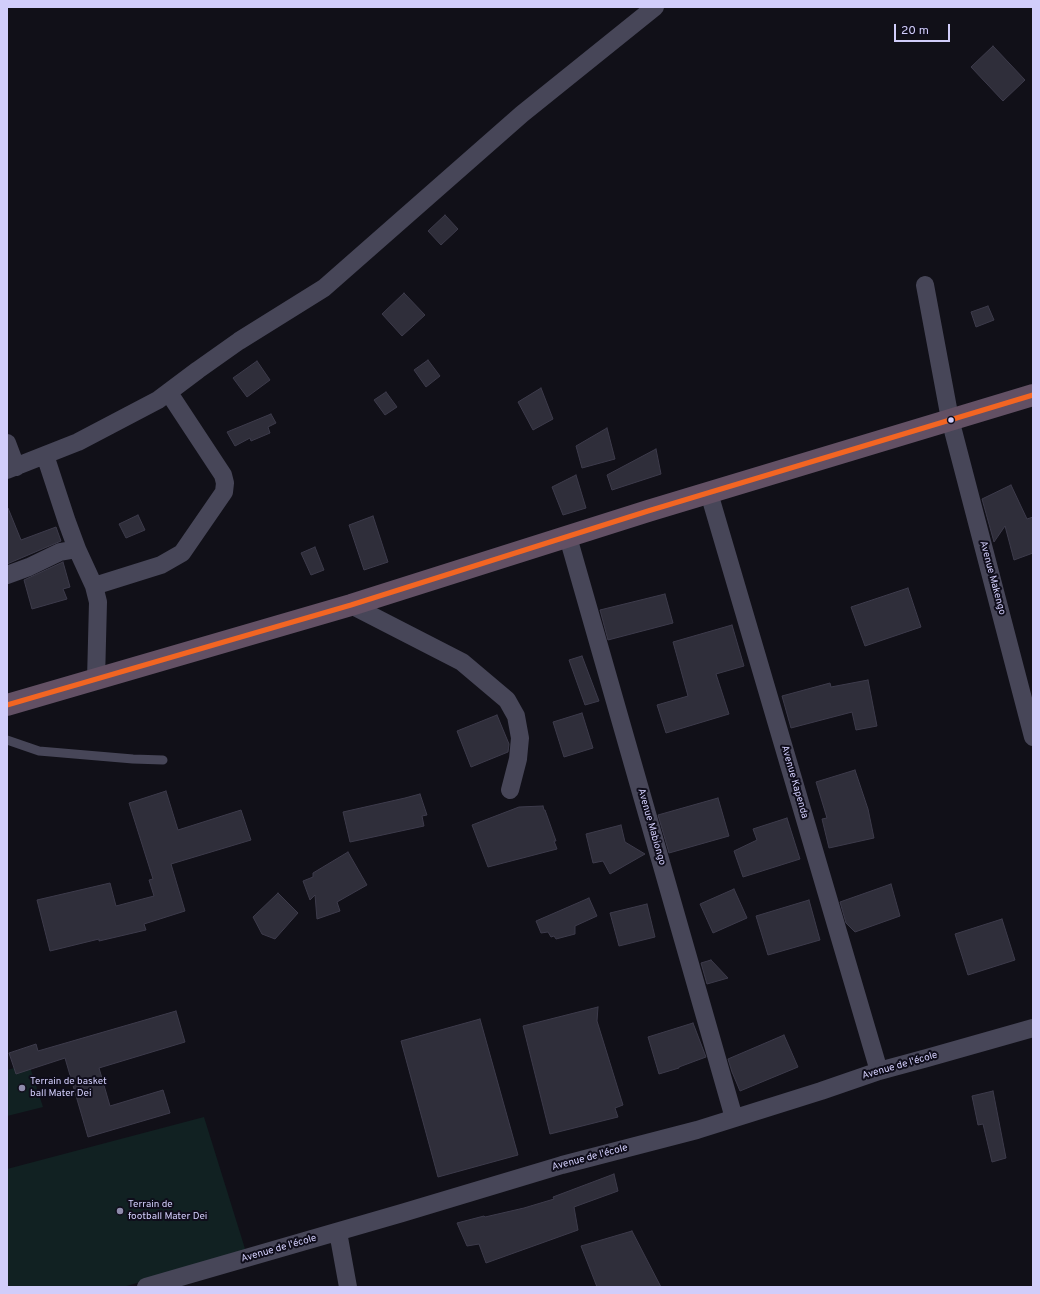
<!DOCTYPE html>
<meta charset="utf-8">
<style>
body{margin:0}
#map{position:relative;width:1040px;height:1294px;overflow:hidden;background:#111018;font-family:Overpass,sans-serif}
canvas{display:block}
.frame{position:absolute;inset:0;border:8px solid #d1cdfa;pointer-events:none}
.scale{position:absolute;left:894px;top:24px;width:56px;height:18px;box-sizing:border-box;border:2px solid #d1cdfa;border-top:0;padding-left:5px;font-size:12px;line-height:14px;white-space:nowrap;color:#d1cdfa;-webkit-text-stroke:3px #0f0d1b;paint-order:stroke}
</style>
<div id="map">
<canvas width="1040" height="1294"></canvas>
<div class="frame"></div>
<div class="scale">20 m</div>
</div>
<script>
const g = document.querySelector('canvas').getContext('2d');
g.lineJoin = 'round';
function fillPath(path, color) {
  g.fillStyle = color;
  g.fill(path, 'evenodd');
}
function toPath(rows) {
  const path = new Path2D();
  for (const r of rows) {
    path.moveTo(r[0], r[1]);
    for (let i = 2; i < r.length; i += 2) path.lineTo(r[i], r[i + 1]);
  }
  return path;
}
function stroke(path, color, width, dash) {
  g.strokeStyle = color;
  g.lineWidth = width;
  g.lineCap = dash ? 'butt' : 'round';
  g.setLineDash(dash || []);
  g.stroke(path);
}
function write(font, color, halo, rows, align = 'center') {
  g.font = font + ' Overpass,sans-serif';
  g.lineWidth = 4;
  g.setLineDash([]);
  g.textBaseline = 'middle';
  g.strokeStyle = halo;
  g.fillStyle = color;
  for (const [text, x, y, turn = 0] of rows) {
    g.save();
    g.translate(x, y);
    g.rotate((+turn || 0) * Math.PI / 180);
    g.textAlign = isNaN(turn) ? turn : align;
    if (halo) g.strokeText(text, 0, 0);
    g.fillText(text, 0, 0);
    g.restore();
  }
}
const green = toPath([
 [29,1064,43,1107,7,1116,7,1070],
 [204,1117,246,1252,123,1287,7,1287,7,1169]
]);
const building = toPath([
 [993,46,1025,80,1003,101,971,67,993,46],
 [445,215,458,229,441,245,428,231,445,215],
 [404,293,425,315,402,336,382,314,404,293],
 [988,306,994,320,976,327,971,312,988,306],
 [428,360,440,376,426,387,414,370,428,360],
 [257,361,270,380,247,397,233,378,257,361],
 [541,388,553,419,533,430,518,402,541,388],
 [386,392,397,407,385,415,374,400,386,392],
 [271,414,276,423,268,427,270,433,251,441,250,438,235,446,227,432,271,414],
 [607,428,615,459,582,468,576,446,607,428],
 [656,449,661,474,612,490,607,475,656,449],
 [576,475,586,508,563,515,552,487,576,475],
 [1011,485,1027,519,1033,517,1033,553,1014,560,1005,526,994,542,982,499,1011,485],
 [7,508,8,508,21,540,56,527,61,541,7,564,7,508],
 [138,515,145,530,126,538,119,524,138,515],
 [373,516,388,562,364,570,349,525,373,516],
 [315,547,324,570,311,575,301,553,315,547],
 [63,562,70,587,63,589,67,599,32,609,24,580,63,562],
 [908,588,921,627,865,646,851,607,908,588],
 [665,594,673,623,608,640,600,610,665,594],
 [732,625,744,666,716,674,729,714,666,733,657,705,688,696,673,642,732,625],
 [582,656,599,701,585,705,569,660,582,656],
 [868,680,877,726,856,730,852,712,791,728,782,696,830,683,831,687,868,680],
 [582,713,593,748,564,757,553,722,582,713],
 [497,715,509,744,508,752,471,767,457,731,497,715],
 [855,770,868,809,874,838,829,848,822,819,827,818,816,782,855,770],
 [166,791,178,830,241,810,251,840,171,864,185,911,144,924,146,930,99,941,99,939,50,951,37,900,110,883,116,906,154,896,149,880,153,879,129,803,166,791],
 [420,794,427,815,422,816,424,826,350,842,343,812,405,798,420,794],
 [718,798,729,836,669,853,658,815,718,798],
 [543,806,544,810,545,810,556,841,554,841,557,849,488,867,472,825,519,807,543,806],
 [787,818,800,859,743,877,734,851,757,840,753,829,787,818],
 [621,825,625,842,645,854,610,874,603,861,593,863,586,834,621,825],
 [348,852,367,885,337,902,340,911,317,919,315,895,310,900,303,881,313,877,313,873,348,852],
 [891,884,900,916,855,932,846,923,840,902,891,884],
 [734,889,747,918,713,933,700,904,734,889],
 [278,893,298,913,275,939,262,934,253,917,278,893],
 [589,898,597,916,575,926,575,934,556,939,554,936,551,937,548,932,541,933,536,921,589,898],
 [809,900,820,940,768,955,756,916,809,900],
 [647,904,655,937,619,946,610,913,647,904],
 [1002,919,1015,960,968,975,955,934,1002,919],
 [711,960,728,978,707,984,701,963,711,960],
 [598,1007,597,1021,623,1105,615,1108,618,1117,550,1134,523,1026,598,1007],
 [176,1011,185,1042,99,1068,110,1106,163,1090,170,1113,88,1137,65,1058,16,1074,9,1053,36,1044,38,1051,176,1011],
 [480,1019,518,1155,438,1177,401,1041,480,1019],
 [693,1023,706,1057,679,1067,679,1068,659,1074,648,1037,693,1023],
 [784,1035,798,1067,740,1091,732,1072,728,1059,784,1035],
 [993,1091,1006,1158,992,1162,983,1124,978,1125,972,1096,993,1091],
 [614,1174,618,1191,574,1207,578,1230,486,1263,479,1244,467,1246,457,1223,484,1216,485,1217,524,1208,554,1199,553,1197,614,1174],
 [632,1231,661,1287,597,1287,581,1246,632,1231]
]);
const lane = toPath([
 [7,740,39,751,133,759,163,760]
]);
const street = toPath([
 [925,285,950,419,1033,737],
 [7,443,16,467],
 [45,455,67,522,77,549],
 [7,470,78,442,158,400,198,370,239,341,324,288,522,114,655,7],
 [709,493,879,1071],
 [568,537,734,1118],
 [7,575,29,567,60,552,77,549,94,586,98,602,96,680],
 [94,586,161,565,182,553,224,492,225,483,223,475,169,393],
 [351,605,462,662,507,700,516,716,520,738,518,759,510,790],
 [338,1232,348,1287],
 [146,1287,402,1213,562,1165,697,1130,821,1091,879,1071,927,1058,1033,1028]
]);
const highway = toPath([
 [7,705,351,605,648,511,1033,395]
]);
const bus1 = toPath([
 [7,705,351,605,648,511,1033,395]
]);
const markers = [
 [951,420,3.5,"#d1cdfa"],
 [22,1088,4,"#8e8bab"],
 [120,1211,4,"#8e8bab"]
];
const streetNames = [
 ["Avenue Makengo",992,578,75],
 ["Avenue Kapenda",794,782,74],
 ["Avenue Mabiongo",651,827,74],
 ["Avenue de l'école",900,1066,-16],
 ["Avenue de l'école",590,1158,-15],
 ["Avenue de l'école",279,1249,-16]
];
const poiNames = [
 ["Terrain de basket",30,1082],
 ["ball Mater Dei",30,1094],
 ["Terrain de",128,1205],
 ["football Mater Dei",128,1217]
];
fillPath(green, '#112122');
fillPath(building, '#2f2e3a');
stroke(building, '#3d3b4b', 1);
stroke(lane, '#474658', 9);
stroke(street, '#474658', 18);
stroke(highway, '#625064', 22);
stroke(bus1, '#f26522', 5);
for (const [x, y, r, color] of markers) {
  const dot = new Path2D();
  dot.arc(x, y, r, 0, 2 * Math.PI);
  g.fillStyle = color;
  g.fill(dot);
  stroke(dot, '#0f0d1b', 1.5);
}
write('10px', '#d1cdfa', '#0f0d1b', streetNames);
write('10px', '#d1cdfa', '#0f0d1b', poiNames, 'left');
</script>
